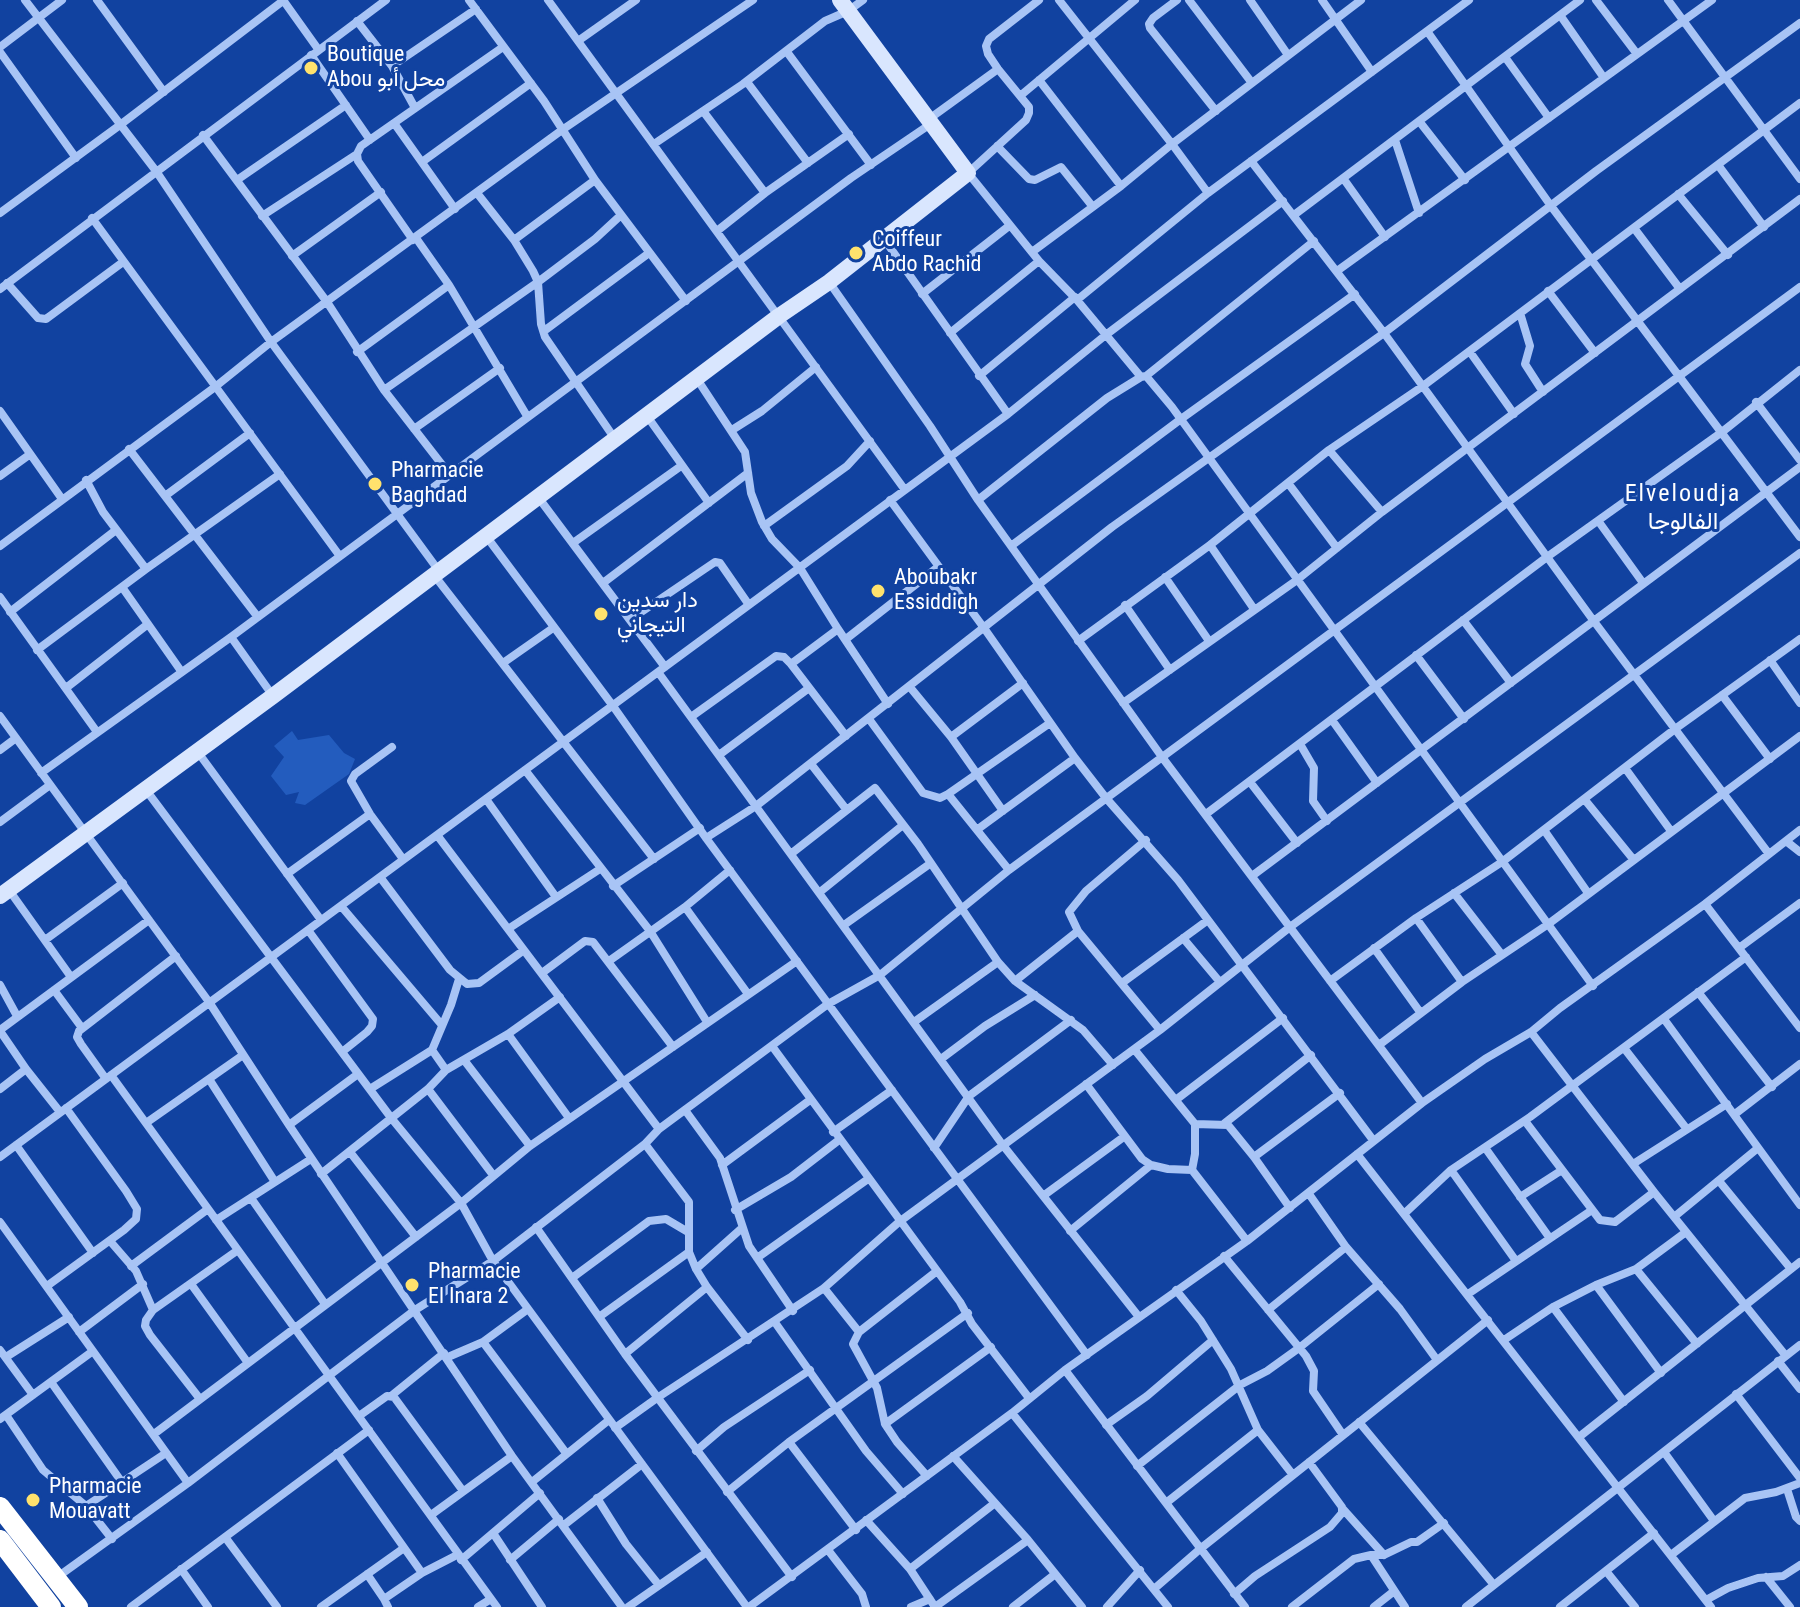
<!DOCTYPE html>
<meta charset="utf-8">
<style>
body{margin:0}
canvas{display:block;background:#1142a0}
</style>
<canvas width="1800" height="1607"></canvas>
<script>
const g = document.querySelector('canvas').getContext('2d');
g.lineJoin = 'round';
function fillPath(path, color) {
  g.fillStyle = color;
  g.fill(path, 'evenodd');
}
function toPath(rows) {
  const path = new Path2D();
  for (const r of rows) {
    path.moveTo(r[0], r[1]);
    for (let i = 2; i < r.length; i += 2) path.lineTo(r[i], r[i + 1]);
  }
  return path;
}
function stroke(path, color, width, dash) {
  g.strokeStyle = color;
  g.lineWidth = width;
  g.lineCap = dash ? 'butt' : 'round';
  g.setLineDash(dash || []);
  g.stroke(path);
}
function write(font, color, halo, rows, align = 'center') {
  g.font = font + ' "Roboto Condensed",Vazirmatn,sans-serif';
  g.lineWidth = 6;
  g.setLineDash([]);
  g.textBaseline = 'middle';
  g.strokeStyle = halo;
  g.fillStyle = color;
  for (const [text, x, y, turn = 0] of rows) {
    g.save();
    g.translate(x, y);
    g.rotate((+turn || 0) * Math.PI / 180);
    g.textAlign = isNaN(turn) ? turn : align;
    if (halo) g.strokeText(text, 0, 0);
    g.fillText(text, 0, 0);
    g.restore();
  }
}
const green = toPath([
 [292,731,298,740,329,735,344,753,355,759,349,774,305,805,295,803,299,792,286,795,271,776,284,757,274,746]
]);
const street = toPath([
 [25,0,156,171,271,342,439,571],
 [97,0,164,92],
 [283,0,318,49],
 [469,0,544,101,595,180,686,301],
 [548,0,905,490],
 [1039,0,989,39,986,46,988,54,998,69,1029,107,1029,113,1026,120,968,173,1039,261,1077,300,1141,377,1146,376,1172,407,1593,986],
 [1059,0,1172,144,1208,193],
 [1177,0,1153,18,1149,24,1150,28,1216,111],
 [1189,0,1252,83],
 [1250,0,1288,55],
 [1322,0,1372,72],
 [1596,0,1637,54],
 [1668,0,1800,179],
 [1560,15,1604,78],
 [357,21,392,66,415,108],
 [1427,31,1551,206,1800,537],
 [578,41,636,0],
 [0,47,62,0],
 [0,52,76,158],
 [787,52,871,165],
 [311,55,370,140],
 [1505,57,1549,118],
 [392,66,476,9],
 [1039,80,1121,186],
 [747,82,808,163],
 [1020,96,1135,0],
 [703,111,765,193],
 [929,119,998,69],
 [1419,121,1465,180],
 [394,123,455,209],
 [203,135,327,302,384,390,450,475],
 [1395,140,1419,213],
 [654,144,743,84,825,21,848,11,863,0],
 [997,146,1029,179,1035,180,1061,167,1093,207],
 [1251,161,1384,333,1593,620,1769,854],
 [422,162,531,83],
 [1718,165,1764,227],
 [1343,178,1385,237],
 [237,180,346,105],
 [477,193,514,240,533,271,538,282,541,324,545,337,615,439],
 [1678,194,1728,255],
 [0,213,120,125,284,0],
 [1294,215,1580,0],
 [262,216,357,154],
 [92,218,339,555],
 [1634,228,1680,289],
 [717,231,765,193,849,134],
 [416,238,449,285,527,416],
 [884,239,1008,414],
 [413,240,358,161,357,154,361,146,503,47],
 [514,240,595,180],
 [1032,252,1121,186,1172,144,1361,0],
 [292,256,381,192],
 [1337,271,1712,0],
 [829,282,930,426,978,500,1162,757,1422,1103],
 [7,283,38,318,46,319,123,262],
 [0,289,386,0],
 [1548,291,1595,353],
 [922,294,1009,226],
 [1077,300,1208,193,1469,0],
 [1520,313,1530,346,1525,364,1543,392],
 [544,331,649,253],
 [950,333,1039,261],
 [357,352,449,285],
 [1470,352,1514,414],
 [979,376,1075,297],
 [1146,376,1314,241],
 [697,379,745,452,751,493,762,522,772,539,800,568,838,629],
 [384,390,538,282,595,239,621,215],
 [1756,402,1800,460],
 [0,411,62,499],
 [647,416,709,503],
 [414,429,500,368],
 [732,430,762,411,816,367],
 [129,449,257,616],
 [1329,450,1382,512],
 [0,476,29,455],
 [86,480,103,512,146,569],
 [1288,483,1337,548],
 [165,496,250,433],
 [538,497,665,667],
 [890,500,984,628,1075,758,1106,798,1178,880,1373,1140],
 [978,500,1107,398,1141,377],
 [1599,522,1643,583],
 [764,526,847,466,870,441],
 [486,536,613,706,706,838,1087,1355],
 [573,543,681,466],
 [1210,545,1254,609],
 [0,546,215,387,271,342,562,130,753,0],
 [1011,546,1181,419,1355,294],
 [434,575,654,859],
 [1165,577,1209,641],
 [603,583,748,473],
 [122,587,181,671],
 [0,597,97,732],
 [1125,605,1170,670],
 [10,612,116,530],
 [631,619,715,562,720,563,749,605],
 [1463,620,1511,683],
 [231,637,273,696],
 [846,639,938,567],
 [1078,641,1210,545,1329,450,1423,386,1800,103],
 [37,650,146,569,280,474],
 [1416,655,1464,719],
 [1770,660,1800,703],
 [503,663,553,628],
 [791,664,838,629,888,704],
 [658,672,1002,1144,1139,1317],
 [909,686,951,737,1003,811],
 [66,688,148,624],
 [1722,695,1770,759],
 [1123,703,1297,580,1382,512,1800,199],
 [0,716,209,1002,289,1125,512,1456,622,1607],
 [691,717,776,656,784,657,791,664,846,736],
 [869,719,923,793,940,798,948,794,1009,870],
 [1332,720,1377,783],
 [951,737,1023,683],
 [1300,744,1314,768,1313,801,1327,821],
 [392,747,355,774,351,781,370,814,403,859],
 [0,750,16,738],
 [197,751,321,920],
 [719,755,809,688],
 [811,764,846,809],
 [1625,768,1671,831],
 [525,770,650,931,707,1022],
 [41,773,231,637,851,178,932,123],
 [1250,782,1297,843],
 [146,790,392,1119,461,1203,493,1261,747,1607],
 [948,794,1050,723],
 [486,799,556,897],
 [1585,800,1633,859],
 [1206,814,1547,557,1722,432,1800,370],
 [0,822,50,785],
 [978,829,1075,758],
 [1544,830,1588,893],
 [437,835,659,1129],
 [706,838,756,806,1112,527,1384,333,1596,171,1800,23],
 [1146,840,1086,891,1069,912,1078,931,1160,1030],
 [1786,841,1800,852],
 [792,853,875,788,918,844,998,962,1015,981,1083,1030,1113,1065],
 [287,874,370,814],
 [1252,876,1800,467],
 [380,877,450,970,467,984,479,983,524,950],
 [613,886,700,828],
 [9,890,71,977],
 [820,892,903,825],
 [1454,893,1502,955],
 [1705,904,1800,1028],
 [341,906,441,1024],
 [685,907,748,994],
 [1416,918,1462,982],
 [844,925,931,863],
 [508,929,600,869],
 [308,930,373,1019,372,1026,367,1032,342,1052],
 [1183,938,1219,981],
 [45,940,123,883],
 [1374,948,1420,1012],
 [1739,948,1800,903],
 [609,961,685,907,730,870],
 [542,973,585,941,593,942,673,1047],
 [1015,981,1078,931],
 [1330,981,1416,918,1502,862,1675,729,1800,639],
 [1122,983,1208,920],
 [0,985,17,1016],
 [54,990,82,1028],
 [1698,992,1772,1087],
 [1664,1019,1800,1205],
 [914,1022,998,962],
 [0,1030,149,920],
 [0,1031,26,1069],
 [1531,1032,1654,1192,1786,1356],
 [508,1034,569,1118],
 [1379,1045,1462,982,1547,925,1800,736],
 [772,1046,960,1302,972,1324,1029,1398],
 [1624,1048,1686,1128],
 [1134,1049,1195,1124,1228,1125,1254,1157,1290,1208],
 [432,1050,446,1070],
 [941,1059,985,1026,1035,995],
 [464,1060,530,1146],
 [111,1075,497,1607],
 [106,1079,81,1044,77,1037,79,1031,176,956],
 [209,1079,275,1182],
 [1086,1084,1142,1159,1151,1165,1168,1169,1192,1170,1247,1241],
 [0,1089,26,1069,60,1112],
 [370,1089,432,1050,451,1005,459,979],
 [428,1089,493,1175],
 [1177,1099,1283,1018],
 [685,1110,720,1158,749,1246,793,1311],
 [1735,1114,1800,1064],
 [1525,1121,1600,1220,1615,1222,1654,1192],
 [146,1123,243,1055],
 [1225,1123,1311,1055],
 [289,1125,358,1074],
 [833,1132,892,1090],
 [645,1144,689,1202,689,1252,696,1269,707,1287,748,1340],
 [16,1145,93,1253],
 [934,1148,969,1096,1071,1020],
 [1486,1149,1549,1237],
 [350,1152,416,1237],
 [1357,1154,1711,1607],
 [0,1157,1008,414,1107,334,1283,201],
 [1254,1157,1340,1093],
 [1633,1164,1727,1104],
 [722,1165,810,1100],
 [1192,1170,1195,1154,1195,1124],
 [1451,1170,1516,1261],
 [321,1174,428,1089,446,1070,508,1034,560,997],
 [1719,1181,1791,1269],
 [1309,1194,1346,1247,1400,1309,1437,1360],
 [1043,1196,1125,1136],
 [1520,1197,1562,1170],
 [251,1198,325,1304],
 [735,1210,791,1177,839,1140],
 [1405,1213,1451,1170,1530,1117,1746,957],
 [1674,1217,1758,1148],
 [216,1220,311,1159],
 [0,1222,188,1483],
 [536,1227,625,1354,792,1577],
 [1070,1231,1151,1165],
 [110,1241,136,1271,153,1310],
 [1224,1256,1306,1356,1314,1371,1313,1391,1343,1435],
 [757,1258,868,1179],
 [131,1266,208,1209],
 [696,1269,742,1228],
 [1636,1269,1697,1344],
 [572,1278,649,1221,666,1219,688,1232],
 [191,1284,248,1363],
 [1596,1285,1661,1373],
 [47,1286,124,1230,136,1219,137,1209,126,1191,66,1108],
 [824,1288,859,1332,853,1344,877,1388,885,1424,897,1442,927,1476],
 [1176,1290,1201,1321,1231,1369,1258,1430,1293,1475],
 [1468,1294,1592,1210],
 [1553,1307,1624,1402],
 [1268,1310,1346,1247],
 [599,1317,689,1252],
 [774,1321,866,1451,903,1494],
 [79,1332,143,1284],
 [859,1332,937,1271],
 [1504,1340,1553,1307,1596,1285,1636,1269,1686,1232],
 [483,1342,566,1453],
 [0,1350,33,1395],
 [625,1354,707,1287],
 [6,1357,69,1317],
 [448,1357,483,1342,528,1309],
 [1778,1361,1800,1389],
 [1065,1370,1245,1607],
 [51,1382,121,1481],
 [1736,1394,1800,1478],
 [391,1396,444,1353],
 [200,1399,150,1335,145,1326,146,1320,153,1310,238,1250],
 [1012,1413,1168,1607],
 [6,1415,43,1470,86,1506,112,1539],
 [359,1416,387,1396,394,1397,463,1491],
 [0,1419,93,1351],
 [1359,1422,1494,1585],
 [885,1424,991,1347],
 [1106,1425,1147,1396,1213,1340],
 [615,1428,657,1398,824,1288,899,1222,1160,1030,1290,927,1800,553],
 [154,1434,461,1203,530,1146,797,961],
 [1579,1437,1800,1262],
 [789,1442,856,1530],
 [696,1451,724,1427,810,1370],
 [1664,1452,1714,1521],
 [337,1453,422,1573],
 [953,1456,1028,1540,1082,1607],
 [1137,1466,1240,1385,1267,1371,1299,1348,1379,1284],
 [532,1482,609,1420],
 [1787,1489,1796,1517,1800,1521],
 [727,1492,789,1442,968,1313],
 [597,1498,626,1544,658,1584],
 [1166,1503,1258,1430],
 [86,1506,166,1453],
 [1342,1508,1384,1555],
 [431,1515,512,1456],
 [866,1520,910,1569,935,1607],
 [564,1525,642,1464],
 [493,1533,542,1607],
 [225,1537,277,1607],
 [828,1550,862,1594,866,1607],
 [1371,1555,1384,1555,1411,1542,1417,1542,1444,1523],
 [1671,1555,1745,1498,1776,1492,1800,1483],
 [461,1560,540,1493],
 [510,1560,559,1519],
 [181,1569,208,1607],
 [910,1569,995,1503],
 [1606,1571,1635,1607],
 [367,1574,384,1599],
 [1766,1577,1790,1607],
 [56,1578,188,1483,415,1310,493,1261,645,1144,659,1129,828,1004,880,975,1009,870,1800,287],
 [1154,1589,1200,1549,1488,1320],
 [1234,1594,1255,1576,1330,1527,1342,1513,1342,1507,1309,1462],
 [1706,1600,1728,1588,1758,1578,1783,1576,1800,1565],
 [131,1607,369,1430],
 [321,1607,404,1548],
 [388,1607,384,1599,422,1573,457,1555],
 [478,1607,491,1599],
 [628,1607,707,1552],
 [749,1607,1012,1413,1065,1370,1247,1241,1422,1103,1485,1059,1531,1032,1560,1008,1705,904,1800,830],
 [911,1607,930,1599],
 [935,1607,1028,1540],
 [1013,1607,1054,1575],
 [1107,1607,1140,1570],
 [1292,1607,1354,1559,1371,1555,1405,1607],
 [1374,1607,1393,1592],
 [1466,1607,1800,1345],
 [1560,1607,1654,1533]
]);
const secondary = toPath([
 [0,896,273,696,779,316,829,282,968,173,840,0]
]);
const highway = toPath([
 [0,1507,78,1607],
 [0,1540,51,1607]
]);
const markers = [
 [311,68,8,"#ffe26d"],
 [856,253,8,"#ffe26d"],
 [375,484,8,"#ffe26d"],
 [878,591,8,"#ffe26d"],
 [601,614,8,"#ffe26d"],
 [412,1285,8,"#ffe26d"],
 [33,1500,8,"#ffe26d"]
];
const poiNames = [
 ["Boutique",327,55],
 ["Abou محل أبو",327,80],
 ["Coiffeur",872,240],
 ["Abdo Rachid",872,265],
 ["Pharmacie",391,471],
 ["Baghdad",391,496],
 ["Aboubakr",894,578],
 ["Essiddigh",894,603],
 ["دار سدين",617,601],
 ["التيجاني",617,626],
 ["Pharmacie",428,1272],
 ["El Inara 2",428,1297],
 ["Pharmacie",49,1487],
 ["Mouavatt",49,1512]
];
const neighbourhoodNames = [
 ["Elveloudja",1683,495],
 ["الفالوجا",1683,523]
];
fillPath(green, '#235cbe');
stroke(street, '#a8c4f5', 8);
stroke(secondary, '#d9e6fe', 16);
stroke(highway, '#fff', 20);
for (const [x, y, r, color] of markers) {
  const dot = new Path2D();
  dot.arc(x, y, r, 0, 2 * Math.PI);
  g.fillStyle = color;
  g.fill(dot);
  stroke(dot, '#1142a0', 3);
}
write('22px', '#fff', '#1142a0', poiNames, 'left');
g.letterSpacing = '2px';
write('24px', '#fff', '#1142a0', neighbourhoodNames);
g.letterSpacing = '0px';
</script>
